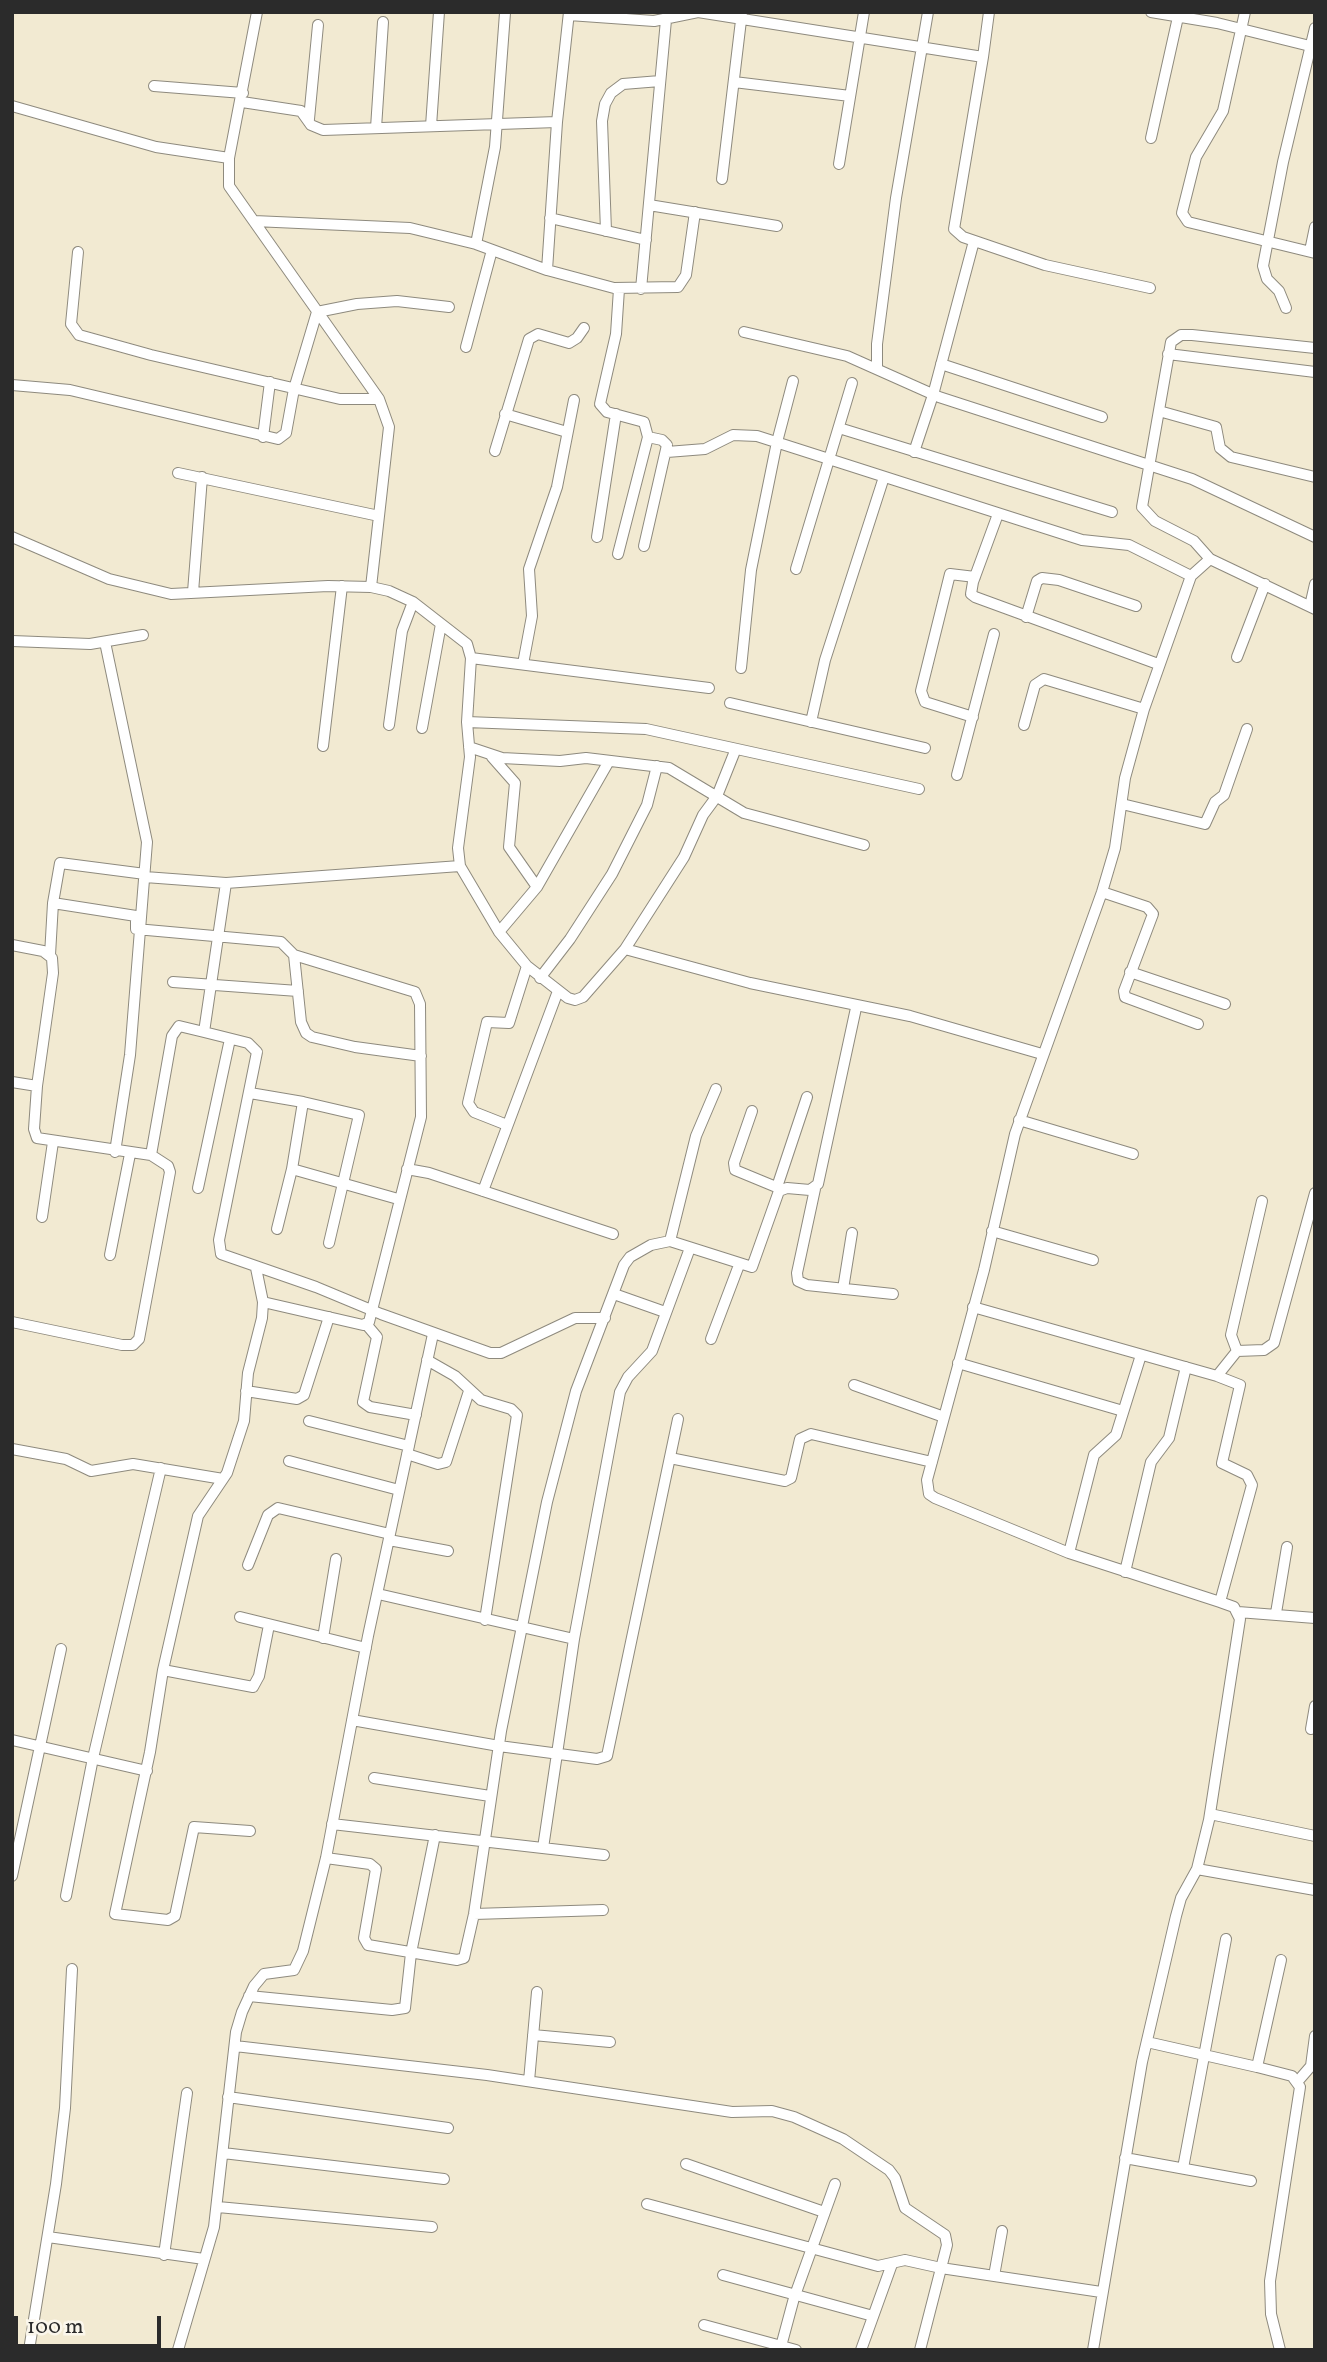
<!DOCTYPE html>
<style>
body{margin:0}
#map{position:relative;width:1327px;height:2362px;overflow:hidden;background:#f2ead2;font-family:Vollkorn,serif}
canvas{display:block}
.frame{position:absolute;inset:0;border:14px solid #2b2b2b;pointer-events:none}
.scale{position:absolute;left:14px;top:2316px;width:147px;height:32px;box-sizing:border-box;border:4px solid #2b2b2b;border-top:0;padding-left:9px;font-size:21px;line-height:24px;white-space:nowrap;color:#2b2b2b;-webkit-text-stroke:5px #fbf7ec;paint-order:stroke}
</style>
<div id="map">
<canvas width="1327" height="2362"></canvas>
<div class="frame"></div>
<div class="scale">100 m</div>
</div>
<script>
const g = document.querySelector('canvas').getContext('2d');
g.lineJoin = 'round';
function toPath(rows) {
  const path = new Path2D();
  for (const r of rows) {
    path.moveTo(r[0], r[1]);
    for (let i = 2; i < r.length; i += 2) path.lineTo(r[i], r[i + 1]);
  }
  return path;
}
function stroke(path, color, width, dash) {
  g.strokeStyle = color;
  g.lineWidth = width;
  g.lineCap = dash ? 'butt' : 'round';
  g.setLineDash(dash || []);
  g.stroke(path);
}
const minor = toPath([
 [257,12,229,158,229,186,379,399,389,427,371,587],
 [1151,12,1217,23,1314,47],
 [1245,12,1223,111,1196,157,1182,213,1188,222,1315,253],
 [569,15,654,21,698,12,983,57,989,12],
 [983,57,954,229,963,237,1045,265,1150,288],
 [734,82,850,96],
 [154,86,243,93],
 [242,102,301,111,311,125,323,130,557,122,569,12],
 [12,106,156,147,229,158],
 [309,119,318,25],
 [431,126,439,12],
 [376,128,383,22],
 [1151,138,1178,17],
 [839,164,864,12],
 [722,179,742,12],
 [649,205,777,226],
 [550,218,646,240],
 [254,221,410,228,476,244,547,270,557,122],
 [606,231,602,121,605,104,611,93,623,84,660,81],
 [476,244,495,147,505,13],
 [1310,251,1315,227],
 [78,252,71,324,79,335,151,355,340,399,379,399],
 [547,270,614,288,678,287,686,275,695,212],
 [641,289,666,20],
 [1286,308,1279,291,1267,279,1263,266,1283,162,1315,28],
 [744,332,847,356,939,397,1192,479,1315,537],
 [466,347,492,250],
 [1168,354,1315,372],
 [941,364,1102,417],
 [877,368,877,344,896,198,928,12],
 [12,385,70,390,278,439,286,433,294,389,317,312,357,304,397,301,449,307],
 [1159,411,1216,427,1220,448,1231,457,1315,477],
 [505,414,567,432],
 [839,428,1112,512],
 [263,437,270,382],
 [495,451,529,339,538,334,569,343,577,338,584,328],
 [667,452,705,449,733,435,757,436,1082,540,1129,545,1191,576],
 [914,452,933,395,974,241],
 [178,473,379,516],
 [998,514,973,582,971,594,975,597,1158,664],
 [12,537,109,579,171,594,328,586,371,587,389,591,413,602,467,644,471,658,467,722,470,757,458,848,460,866,499,932,527,966,568,998,575,1000,583,997,625,949,750,983,910,1016,1042,1054],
 [597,537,616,414],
 [644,546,667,445,662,440,648,437],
 [618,554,648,437,644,422,607,412,600,404,616,334,619,289],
 [1210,559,1194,541,1155,521,1142,507,1171,342,1181,335,1192,335,1315,348],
 [796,569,852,383],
 [193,592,202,477],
 [1310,606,1315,584],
 [1026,617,1037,581,1042,578,1059,580,1136,606],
 [12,641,90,644,143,635],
 [105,642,147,842,130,1055,115,1152],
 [1237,657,1265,584],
 [471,658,709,688],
 [523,664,532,616,529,569,557,487,574,400],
 [741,668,751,570,777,442,793,381],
 [730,703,925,748],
 [973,717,925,702,921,691,950,574,975,577],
 [467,722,646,729,919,789],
 [811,722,825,660,884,477],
 [389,725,402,631,413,602],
 [1024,725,1035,685,1044,679,1144,709],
 [422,728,441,624],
 [323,746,342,586],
 [469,747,502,758,560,761,586,758,669,768,744,813,864,845],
 [492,757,515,783,509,847,537,887],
 [957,775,994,634],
 [1122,804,1205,824,1215,802,1224,795,1247,729],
 [145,877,226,883],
 [1102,892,1147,907,1153,914,1124,991,1125,997,1198,1024],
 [53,903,60,863,145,874],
 [499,932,537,887,609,761],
 [12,945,43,951,52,958,53,973,37,1086],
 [625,949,684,857,703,815,717,796,735,751],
 [50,955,53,903,136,916,136,929,281,942,294,955,301,1022,306,1033,312,1037,355,1047,421,1056],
 [1130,972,1225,1004],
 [540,978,570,939,612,874,647,805,657,766],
 [173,982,298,991],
 [204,1032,248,1043,257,1052,219,1240,221,1254,316,1287,381,1314,490,1353,501,1353,575,1318,605,1318],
 [12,1082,37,1086,34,1129,37,1138,151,1155,168,1166,170,1172,139,1339,133,1345,122,1345,12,1322],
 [250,1093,303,1102,292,1169,398,1199],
 [303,1102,359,1115,329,1243],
 [752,1111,734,1163,735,1170,781,1189],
 [1019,1120,1133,1154],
 [507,1125,474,1112,468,1103,487,1022,509,1023,527,966],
 [151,1155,172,1036,179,1026,204,1032,226,883,460,866],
 [407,1169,429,1173,613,1234],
 [777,1187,807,1097],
 [198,1188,230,1039],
 [815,1189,797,1273,798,1281,807,1285,893,1294],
 [483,1191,558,991],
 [42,1217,53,1142],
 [277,1229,292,1169],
 [992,1231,1093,1260],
 [670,1241,696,1136,716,1089],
 [110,1255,130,1154],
 [843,1289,852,1233],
 [614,1294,665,1312],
 [263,1302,363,1325,369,1322,421,1117,420,1004,415,992,294,955],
 [973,1307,1217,1376,1240,1385,1222,1463,1247,1475,1252,1485,1220,1602],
 [366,1324,377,1337,363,1402,370,1407,416,1415],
 [711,1339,739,1265],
 [1237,1351,1264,1350,1274,1343,1315,1193],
 [427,1360,455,1376,481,1400,511,1409,517,1415,485,1620],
 [958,1363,1123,1411],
 [1217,1376,1237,1351,1231,1335,1262,1201],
 [854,1385,944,1417],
 [246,1391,297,1399,304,1395,329,1317],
 [309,1421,409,1446],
 [12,1449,66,1459,91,1471,133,1464,223,1479],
 [407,1454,438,1464,446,1462,469,1391],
 [670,1458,785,1481,791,1478,800,1439,811,1434,932,1462],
 [289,1461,399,1490],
 [389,1540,448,1551],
 [1069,1553,1094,1455,1116,1435,1141,1355],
 [248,1565,268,1515,278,1508,390,1534],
 [1125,1572,1151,1462,1169,1438,1186,1367],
 [378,1594,574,1639],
 [1238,1612,1315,1618],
 [1276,1613,1287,1547],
 [240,1617,366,1648],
 [323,1638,336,1559],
 [163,1670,253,1687,259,1676,269,1625],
 [352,1720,499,1746,597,1759,607,1756,678,1419],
 [1311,1729,1315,1706],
 [12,1740,147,1771],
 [374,1778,490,1796],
 [1210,1814,1315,1836],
 [332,1824,604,1855],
 [250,1831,194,1827,175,1916,168,1920,115,1914,150,1752,163,1670,198,1516,227,1473,244,1421,248,1373,262,1318,263,1302,256,1268],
 [543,1848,574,1639,620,1392,628,1377,652,1351,690,1248],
 [326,1858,370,1864,376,1869,364,1938,368,1945,457,1960,464,1958,474,1914,501,1731,547,1502,576,1391,624,1265,630,1257,651,1245,670,1241,752,1267,779,1191,787,1188,810,1190,818,1184,856,1008],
 [1197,1869,1315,1890],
 [12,1876,61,1649],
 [66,1896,93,1758,161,1468],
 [474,1914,603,1910],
 [249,1996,392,2010,405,2008,411,1953,435,1835],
 [533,2035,610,2042],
 [1147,2042,1257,2067,1281,1960],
 [235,2046,487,2075,732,2112,772,2111,794,2117,843,2139,889,2170,895,2178,905,2208,945,2235,947,2245,920,2350],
 [1257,2067,1292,2076,1300,2087,1270,2281,1271,2314,1280,2350],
 [529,2081,537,1992],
 [1298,2081,1311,2066,1315,2036],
 [228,2097,448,2128],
 [223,2153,444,2179],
 [1125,2158,1251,2181],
 [686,2164,824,2212],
 [1183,2168,1226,1939],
 [647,2204,878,2266,905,2260,941,2268,1101,2292],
 [218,2207,432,2227],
 [48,2237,204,2259],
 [164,2255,187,2093],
 [723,2275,873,2316],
 [994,2276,1002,2231],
 [704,2325,796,2350],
 [29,2350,56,2184,65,2108,72,1969],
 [178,2350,214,2227,236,2032,242,2012,254,1986,264,1974,294,1970,303,1951,326,1858,368,1636,433,1334],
 [780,2350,794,2298,835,2184],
 [861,2350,892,2264],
 [1093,2350,1142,2062,1176,1916,1181,1898,1197,1869,1209,1820,1240,1619,1234,1607,1220,1602,1069,1553,935,1498,929,1494,927,1480,984,1270,1015,1134,1102,892,1115,848,1125,778,1144,709,1191,576,1210,559,1315,609]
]);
stroke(minor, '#8e8a7e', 12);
stroke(minor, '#fff', 10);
</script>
